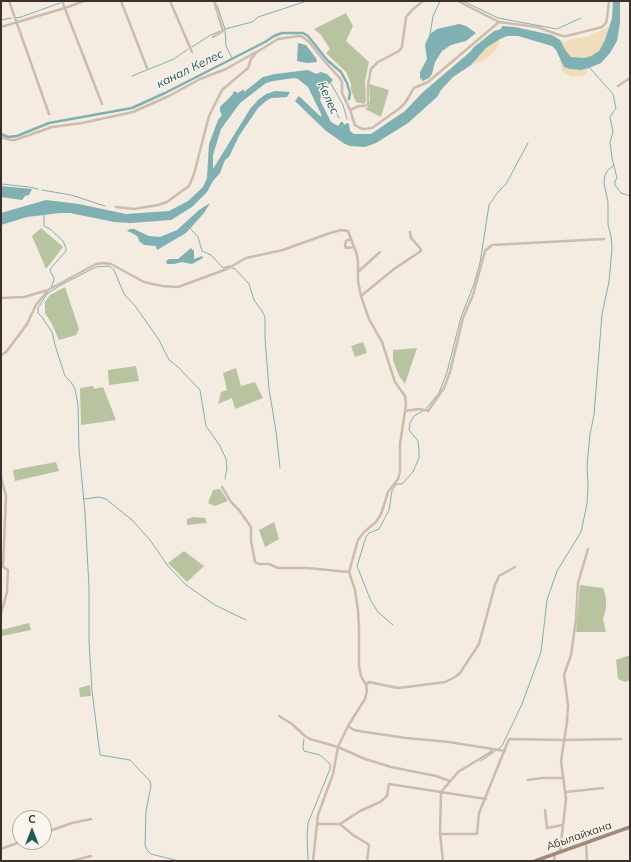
<!DOCTYPE html>
<meta charset="utf-8">
<style>
body{margin:0}
#map{position:relative;width:631px;height:862px;overflow:hidden;background:#f4ebe1;font-family:Mulish,sans-serif}
canvas{display:block}
.frame{position:absolute;inset:0;border:2px solid #3b302b;pointer-events:none}
.north{position:absolute;left:12px;top:810px;width:40px;height:40px;box-sizing:border-box;background:#fbf5ee;border:1px solid #aea6a0;border-radius:50%;rotate:0deg;font-size:11px;font-weight:700;line-height:16px;text-align:center;color:#3b302b}
.north::after{content:'';display:block;margin:auto;width:14px;height:18px;background:#1f5a5e;clip-path:polygon(50% 0,100% 100%,50% 72%,0 100%)}
</style>
<div id="map">
<canvas width="631" height="862"></canvas>
<div class="frame"></div>
<div class="north">С</div>
</div>
<script>
const g = document.querySelector('canvas').getContext('2d');
g.lineJoin = 'round';
function fillPath(path, color) {
  g.fillStyle = color;
  g.fill(path, 'evenodd');
}
function toPath(rows) {
  const path = new Path2D();
  for (const r of rows) {
    path.moveTo(r[0], r[1]);
    for (let i = 2; i < r.length; i += 2) path.lineTo(r[i], r[i + 1]);
  }
  return path;
}
function stroke(path, color, width, dash) {
  g.strokeStyle = color;
  g.lineWidth = width;
  g.lineCap = dash ? 'butt' : 'round';
  g.setLineDash(dash || []);
  g.stroke(path);
}
function write(font, color, halo, rows, align = 'center') {
  g.font = font + ' Mulish,sans-serif';
  g.lineWidth = 3;
  g.setLineDash([]);
  g.textBaseline = 'middle';
  g.strokeStyle = halo;
  g.fillStyle = color;
  for (const [text, x, y, turn = 0] of rows) {
    g.save();
    g.translate(x, y);
    g.rotate((+turn || 0) * Math.PI / 180);
    g.textAlign = isNaN(turn) ? turn : align;
    if (halo) g.strokeText(text, 0, 0);
    g.fillText(text, 0, 0);
    g.restore();
  }
}
const green = toPath([
 [346,13,353,26,346,41,369,62,365,81,366,101,364,104,356,102,351,90,351,84,346,72,326,53,330,49,321,35,314,29],
 [369,84,389,90,381,117,365,109,367,108,370,101],
 [41,228,63,247,46,269,32,236],
 [65,287,79,329,76,335,59,340,52,324,45,313,45,302,50,295],
 [363,342,367,353,355,357,351,346],
 [417,348,405,384,399,376,393,360,393,350],
 [136,366,139,381,109,385,108,370],
 [236,368,241,386,255,382,263,398,235,409,232,398,218,404,221,392,227,390,223,373],
 [93,386,94,389,103,387,116,420,81,425,80,388],
 [56,462,59,471,15,481,13,470],
 [220,489,228,501,215,506,208,503,213,490],
 [193,517,205,518,207,523,187,525,187,519],
 [274,522,279,539,265,547,259,530],
 [184,551,204,566,187,582,168,563],
 [580,585,603,588,606,598,606,609,603,619,606,632,576,632],
 [29,623,31,630,2,636,1,630],
 [630,655,630,680,625,682,618,679,616,660],
 [90,685,91,696,80,697,79,688]
]);
const sand = toPath([
 [609,27,605,40,599,51,591,56,584,58,571,57,566,51,560,40,566,42,572,39,586,37],
 [500,39,499,44,495,51,485,60,471,65,486,48],
 [559,58,564,67,581,70,589,68,585,75,572,77,566,74,562,70]
]);
const water = toPath([
 [613,1,620,1,620,23,617,41,610,53,601,63,589,68,581,70,570,69,564,67,556,50,552,46,518,36,507,36,500,39,486,48,471,65,453,77,441,90,437,97,408,123,376,143,365,147,350,146,345,144,326,131,295,101,299,96,321,117,321,114,308,87,298,79,294,78,273,81,266,83,240,103,221,129,213,155,213,169,250,109,258,100,266,94,275,91,290,92,287,97,271,98,266,101,258,108,239,136,229,157,225,160,220,173,213,181,207,192,192,207,171,220,131,223,114,222,70,213,60,213,27,217,1,225,1,213,46,200,79,204,126,214,169,211,188,201,203,187,207,178,209,144,218,120,222,115,220,111,220,107,232,95,234,91,238,93,244,89,244,92,263,77,275,74,308,70,316,74,321,72,327,74,333,80,330,83,325,86,325,90,332,98,329,100,324,95,321,96,320,100,331,122,338,126,341,122,343,122,344,125,347,123,349,124,350,131,354,134,371,134,405,111,422,93,470,52,474,47,494,31,501,29,502,26,515,27,552,35,560,40,566,51,571,57,584,58,591,56,599,51,605,40,612,18],
 [459,24,466,26,476,33,466,41,451,45,442,51,435,62,432,74,429,78,423,81,420,78,420,72,427,59,425,45,427,40,430,34,437,29],
 [298,43,306,45,316,58,317,62,307,63,297,61],
 [1,186,32,189,29,195,25,196,22,200,1,197],
 [210,203,204,213,186,233,157,250,156,246,144,245,139,241,138,237,132,233,127,231,130,229,134,229,149,236,160,237,177,230,199,210],
 [191,248,194,251,194,259,202,256,203,258,192,264,182,262,174,264,167,264,166,261,169,259,178,259]
]);
const stream = toPath([
 [216,1,216,2],
 [463,1,498,18,557,29,581,18],
 [64,2,67,1],
 [217,5,225,29,226,46,232,58],
 [15,18,21,17,60,3],
 [1,20,11,18],
 [225,29,252,22,258,17,307,1],
 [430,35,433,16,440,1],
 [192,47,209,36,220,31],
 [589,67,613,94,616,108,610,117,613,132,610,142,612,158,617,178,615,181,615,185,621,193,630,196],
 [132,76,174,59,188,49],
 [330,82,343,105,347,119],
 [329,99,339,118],
 [1,184,29,187,38,189],
 [42,190,71,195,105,206],
 [44,215,44,226,50,229,63,241,66,248,66,251,51,268,50,271,54,278,53,283,51,287],
 [190,228,198,237,202,251,211,255,223,268,229,266],
 [232,268,235,269,249,284,254,300,262,311,265,317,265,338,269,389,276,431,280,468],
 [48,292,38,308,38,313,42,317,52,332,55,345,65,376,71,382,75,389,78,405,79,449,85,513,89,588,89,641,92,691,100,755,130,760,150,781,151,786,146,811,145,845,147,850,151,854,179,861],
 [47,294,61,285,96,267,109,266,114,270,124,294,136,307,159,340,169,360,178,367,200,390,206,426,220,446,226,459,227,468,225,479],
 [426,409,439,393,447,372,461,317,474,284,480,263,489,205,498,192,506,184,528,143],
 [84,499,99,497,106,499,132,520,150,540,168,566,186,585,215,605,246,620],
 [393,625,378,612,371,601,357,566,366,537,369,533,379,529,389,510,392,491,396,484,402,484,413,472,419,458,419,449,418,441,409,430,410,423,414,416,423,411],
 [304,739,303,747,304,751,320,755,330,764,330,769,308,823,307,837,308,861],
 [498,749,502,746,522,704,541,652,547,600,557,571,581,532,587,504,588,485,587,466,590,434,594,415,602,314,609,282,612,248,611,236,608,225,608,202,604,183,605,175,608,170,614,165],
 [481,761,495,751]
]);
const canal = toPath([
 [1,134,8,137,17,136,49,123,132,108,165,93,265,42,274,36,282,33,303,33,308,36,327,60,341,72,347,83,350,93,349,99]
]);
const street = toPath([
 [9,1,49,114],
 [62,1,102,104],
 [121,1,147,68],
 [170,1,192,52],
 [458,1,499,22,537,27,562,36,567,36,602,27,606,23,607,18,609,1],
 [1,27,65,8,84,1],
 [213,37,223,31,214,1],
 [618,86,630,78],
 [350,110,359,106,365,106,368,104,368,84,371,69,378,62,399,51,402,47,406,17,412,10,423,1],
 [1,137,11,140,15,140,52,127,82,123,133,112,169,96,200,79,226,69,256,52],
 [116,207,134,209,158,205,167,202,189,186,194,174,209,116,222,90,248,68,251,59,257,52,278,39,299,36,303,37,309,42,325,62,339,77,342,82,342,93,350,110,355,125,360,128,364,129,372,128,400,108,405,103,414,88,428,82,499,22],
 [351,239,346,241,345,245,346,248,354,247],
 [359,271,380,252],
 [361,296,394,269,421,251,420,248,411,238,410,232],
 [1,298,24,297,48,290,96,264,103,263,111,264,144,282,162,286,178,287,227,269,239,262,246,258,283,250,330,233,341,230,348,231,356,252,358,261,358,281,361,296,369,319,382,342,395,382,405,396,406,405,400,444,400,472,398,479,388,492,381,514,376,522,364,532,358,540,349,572],
 [1,355,6,352,19,335,27,324,36,305,48,290],
 [405,411,419,409,428,411,444,388,450,372,463,318,473,295,485,251,492,245,604,239],
 [1,477,6,496,3,567,8,570,7,592,1,614],
 [222,487,231,502,239,510,251,527,251,541,255,562,259,564,269,564,278,568,307,568,349,572],
 [366,685,369,682,398,688,407,687,445,682,455,677,460,673,479,644,495,585,499,576,515,567],
 [279,716,292,724,305,736,310,739,338,747,365,759,391,767,436,776,450,781],
 [348,726,354,730,365,732,406,738,449,742,505,751],
 [528,780,542,778,563,778],
 [566,792,603,788],
 [545,810,547,828,563,825],
 [317,824,340,824,360,811,380,802,387,796,389,784,486,799],
 [340,824,353,835,368,844,369,846,367,861],
 [44,833,72,823,91,819],
 [440,834,477,834,479,813,509,739,564,740,621,739],
 [586,843,587,861],
 [1,849,20,842],
 [560,852,566,799,561,761,567,722,568,705,564,675,571,655,576,619,578,583,588,549],
 [72,861,91,856],
 [313,861,318,815,333,774,338,747,348,726,365,699,367,691,366,685,361,676,359,666,359,629,358,610,355,590,349,572],
 [443,861,440,834,441,792,458,772,491,752,492,749],
 [554,861,555,854]
]);
const secondary = toPath([
 [535,861,630,827]
]);
const streetNames = [
 ["Абылайхана",579,836,-19]
];
const waterNames = [
 ["канал Келес",190,69,-26],
 ["Келес",328,98,65]
];
fillPath(green, '#b8c4a0');
fillPath(sand, '#efdcb8');
fillPath(water, '#7fb0b2');
stroke(stream, '#7fb0b2', 1);
stroke(canal, '#7fb0b2', 2.5);
stroke(street, '#cdbbac', 2.5);
stroke(secondary, '#a18a7d', 3.5);
write('11px', '#3b302b', '#fbf5ee', streetNames);
write('italic 12px', '#1f5a5e', '#fbf5ee', waterNames);
</script>
